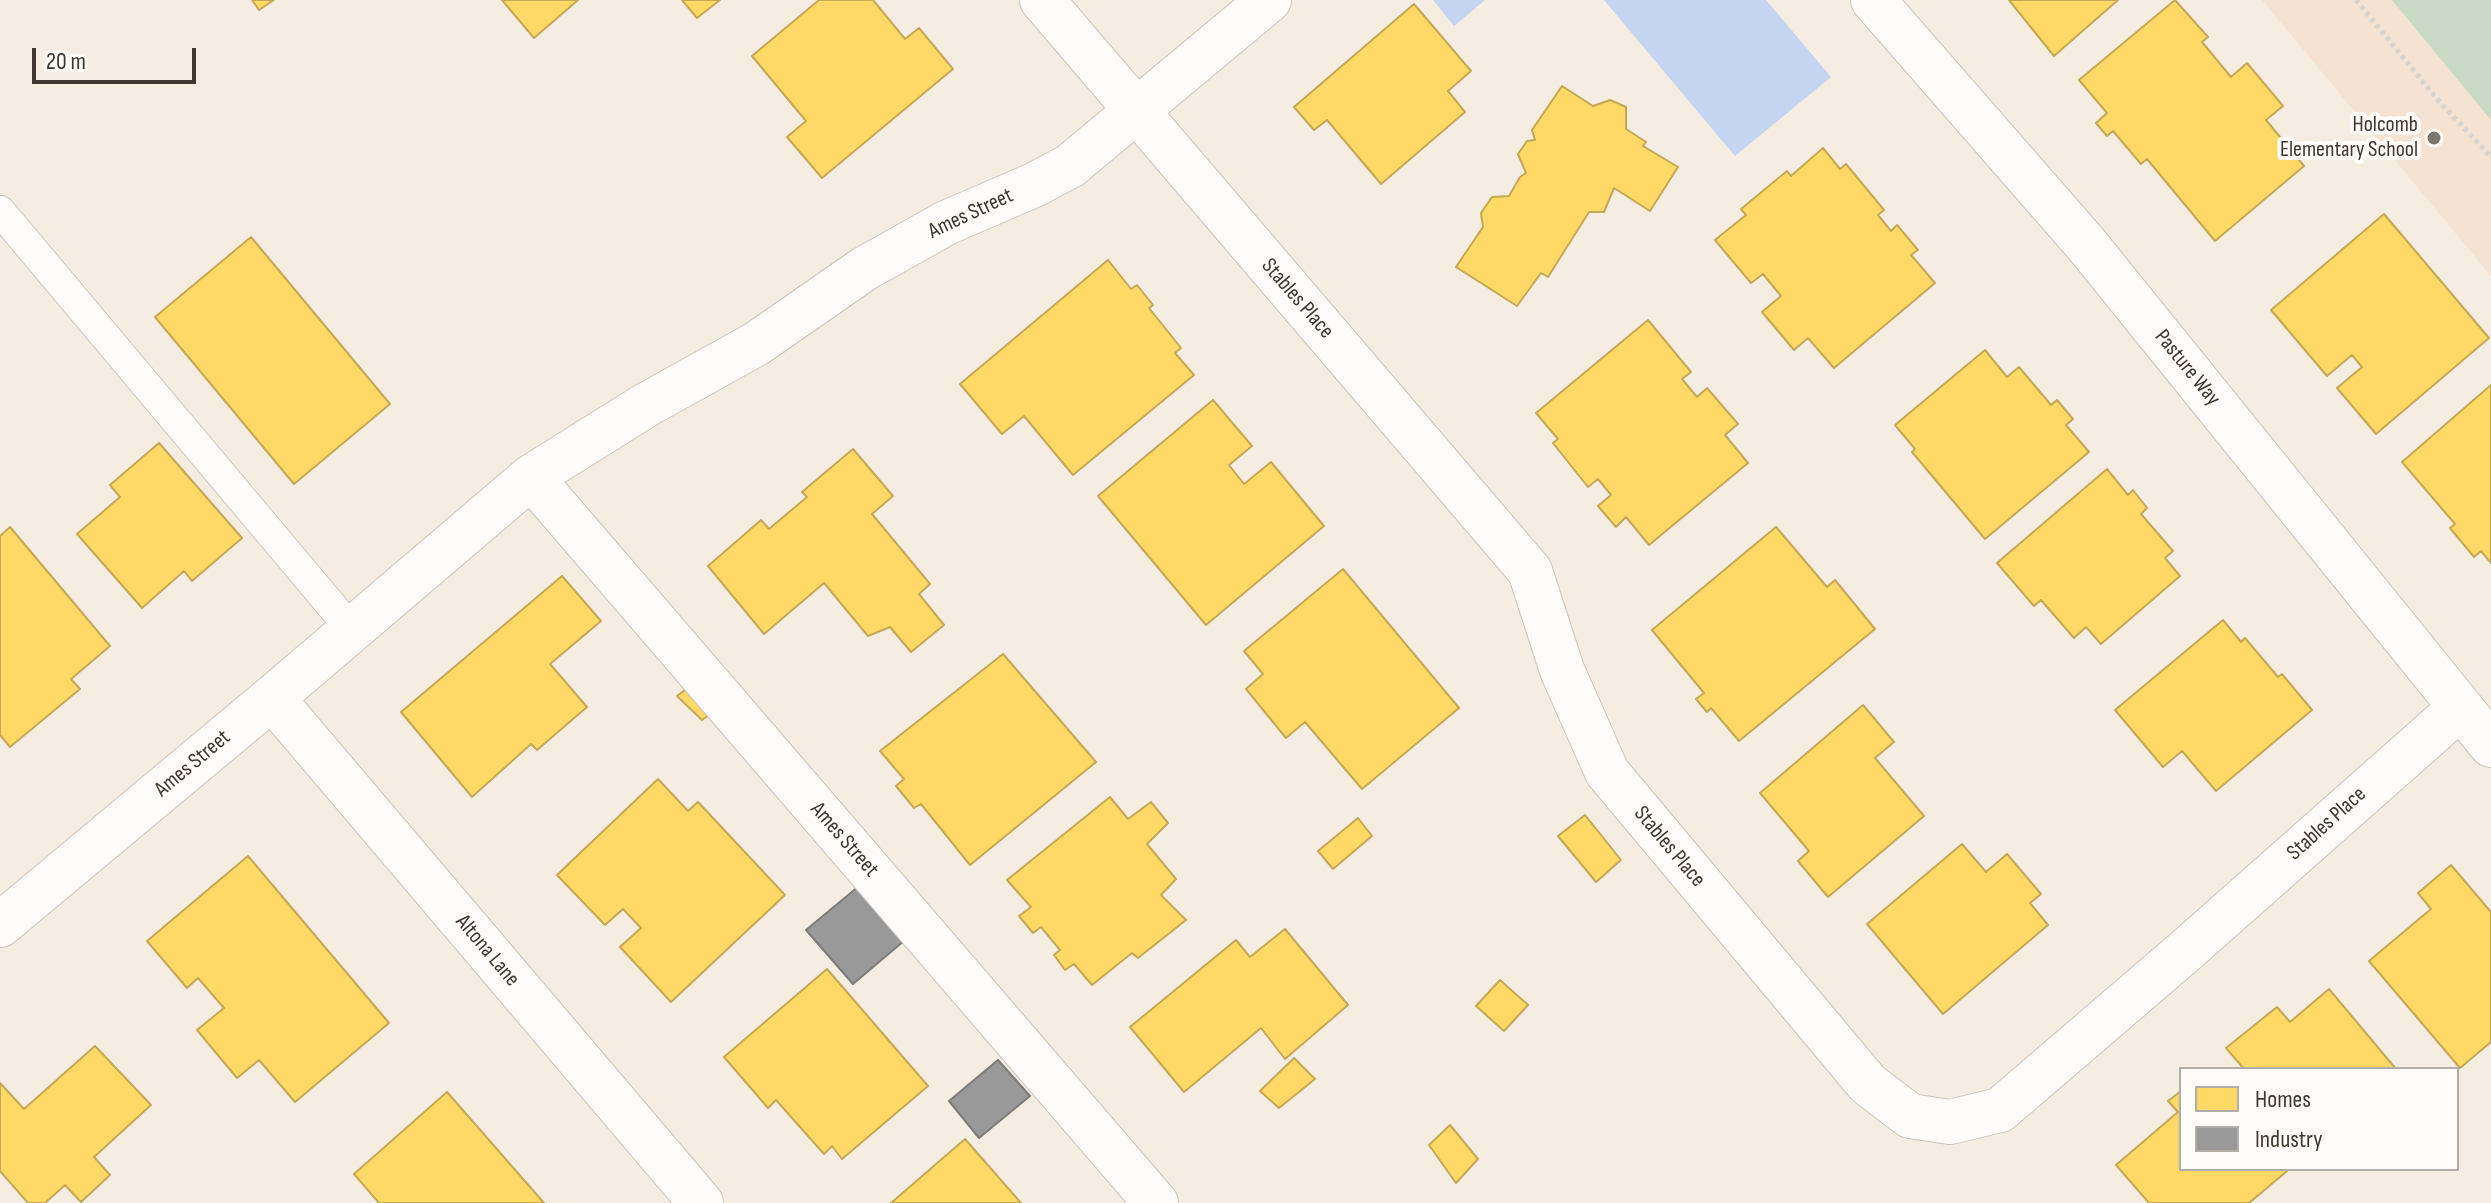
<!DOCTYPE html>
<style>
body{margin:0}
#map{position:relative;width:2491px;height:1203px;overflow:hidden;background:#f5ece2;font-family:"Sofia Sans Condensed",sans-serif}
canvas{display:block}
.legend{position:absolute;left:2179px;top:1067px;width:280px;height:104px;box-sizing:border-box;background:#fffbf8;border:2px solid #b1ada8;margin:0;padding:10px 14px;list-style:none;font-size:24px;color:#3d3730}
.legend li{display:flex;align-items:center;gap:16px;height:40px}
.legend b{width:40px;border:2px solid #b1ada8}
.scale{position:absolute;left:32px;top:48px;width:164px;height:36px;box-sizing:border-box;border:4px solid #3d3730;border-top:0;padding-left:10px;font-size:24px;line-height:28px;white-space:nowrap;color:#3d3730;-webkit-text-stroke:6px #fffbf8;paint-order:stroke}
</style>
<div id="map">
<canvas width="2491" height="1203"></canvas>
<ul class="legend">
<li><b style="height:22px;background:#ffd966"></b>Homes</li>
<li><b style="height:22px;background:#999"></b>Industry</li>
</ul>
<div class="scale">20 m</div>
</div>
<script>
const g = document.querySelector('canvas').getContext('2d');
g.lineJoin = 'round';
function fillPath(path, color) {
  g.fillStyle = color;
  g.fill(path, 'evenodd');
}
function toPath(rows) {
  const path = new Path2D();
  for (const r of rows) {
    path.moveTo(r[0], r[1]);
    for (let i = 2; i < r.length; i += 2) path.lineTo(r[i], r[i + 1]);
  }
  return path;
}
function stroke(path, color, width, dash) {
  g.strokeStyle = color;
  g.lineWidth = width;
  g.lineCap = dash ? 'butt' : 'round';
  g.setLineDash(dash || []);
  g.stroke(path);
}
function write(font, color, halo, rows, align = 'center') {
  g.font = font + ' "Sofia Sans Condensed",sans-serif';
  g.lineWidth = 8;
  g.setLineDash([]);
  g.textBaseline = 'middle';
  g.strokeStyle = halo;
  g.fillStyle = color;
  for (const [text, x, y, turn = 0] of rows) {
    g.save();
    g.translate(x, y);
    g.rotate((+turn || 0) * Math.PI / 180);
    g.textAlign = isNaN(turn) ? turn : align;
    if (halo) g.strokeText(text, 0, 0);
    g.fillText(text, 0, 0);
    g.restore();
  }
}
const built = toPath([
 [2262,0,2491,0,2491,276]
]);
const green = toPath([
 [2392,0,2491,0,2491,120]
]);
const water = toPath([
 [1433,0,1485,0,1454,26],
 [1604,0,1766,0,1831,77,1735,156]
]);
const homes = toPath([
 [252,0,274,0,259,10,252,0],
 [502,0,578,0,534,38,502,0],
 [682,0,720,0,697,18,682,0],
 [819,0,873,0,905,39,919,28,953,69,822,178,787,137,806,121,752,56,819,0],
 [2009,0,2118,0,2054,56,2009,0],
 [2175,0,2208,37,2202,42,2231,77,2247,63,2283,106,2266,120,2304,166,2215,241,2147,159,2141,164,2113,131,2107,136,2096,123,2107,113,2079,80,2175,0],
 [1414,4,1471,71,1448,91,1465,112,1381,184,1327,120,1314,130,1294,107,1414,4],
 [1562,86,1593,106,1610,100,1626,107,1626,129,1646,142,1643,146,1678,167,1650,211,1614,188,1604,212,1589,212,1548,277,1541,273,1517,306,1456,267,1483,227,1481,213,1492,197,1509,196,1520,177,1526,173,1518,154,1527,141,1535,140,1532,130,1562,86],
 [1823,148,1840,169,1846,164,1884,210,1878,215,1891,231,1897,225,1918,250,1911,255,1935,283,1834,368,1808,338,1794,350,1762,312,1781,296,1763,274,1751,283,1715,240,1746,215,1741,209,1787,171,1791,176,1823,148],
 [2384,214,2489,338,2376,434,2337,388,2362,367,2352,355,2327,376,2271,310,2384,214],
 [251,237,390,404,294,484,155,317,251,237],
 [1108,260,1131,289,1137,285,1153,305,1149,308,1181,348,1175,353,1194,375,1073,475,1024,416,1002,434,960,384,1108,260],
 [1648,320,1691,372,1682,379,1697,397,1707,388,1738,424,1725,435,1748,463,1649,545,1626,517,1616,527,1598,506,1611,495,1598,479,1588,487,1553,443,1558,439,1536,413,1648,320],
 [1985,350,2007,377,2019,367,2051,405,2057,400,2073,419,2066,425,2089,452,1985,539,1912,452,1915,449,1895,425,1985,350],
 [2491,385,2491,563,2481,551,2474,557,2450,528,2455,524,2402,462,2491,385],
 [1213,400,1252,446,1229,465,1244,484,1271,462,1324,526,1206,625,1098,496,1213,400],
 [159,443,242,538,192,581,184,571,142,608,77,534,120,497,110,485,159,443],
 [853,449,893,496,872,514,930,584,919,594,944,625,911,652,890,627,868,636,824,583,764,634,708,566,761,520,769,529,807,497,802,492,853,449],
 [2107,469,2128,495,2133,490,2147,508,2141,514,2173,551,2165,558,2180,576,2101,644,2086,627,2074,638,2041,600,2034,606,1997,563,2107,469],
 [10,527,110,646,71,679,80,689,10,747,0,735,0,536,10,527],
 [1776,527,1827,587,1835,580,1875,629,1739,741,1711,708,1707,712,1696,699,1704,693,1652,630,1776,527],
 [1343,569,1459,708,1362,789,1305,722,1286,738,1246,689,1263,674,1244,651,1343,569],
 [562,576,601,621,550,664,587,707,537,750,531,744,472,797,401,712,562,576],
 [2223,620,2241,642,2245,638,2278,677,2282,674,2312,710,2216,791,2182,751,2163,767,2115,710,2223,620],
 [1003,654,1096,762,970,865,921,804,914,808,896,786,904,779,880,751,1003,654],
 [698,680,722,706,702,720,677,696,698,680],
 [1863,705,1894,742,1875,758,1924,816,1828,897,1798,861,1809,851,1760,793,1863,705],
 [658,779,688,811,698,802,785,895,671,1002,620,947,641,928,623,909,605,925,557,875,658,779],
 [1110,797,1128,819,1151,802,1168,823,1147,844,1176,879,1161,895,1186,920,1138,958,1132,953,1092,985,1074,964,1065,970,1054,955,1060,950,1041,927,1033,933,1019,916,1031,907,1007,880,1110,797],
 [1585,815,1621,860,1596,882,1558,836,1585,815],
 [1358,818,1372,836,1333,869,1318,851,1358,818],
 [1962,844,1986,872,2007,854,2041,894,2030,903,2048,925,1943,1014,1867,924,1962,844],
 [248,856,389,1023,295,1102,259,1060,237,1078,197,1030,224,1008,198,978,187,988,147,941,248,856],
 [2451,865,2491,912,2491,1042,2460,1068,2369,961,2431,909,2418,893,2451,865],
 [1285,929,1348,1005,1285,1059,1261,1028,1184,1092,1130,1027,1236,940,1250,957,1285,929],
 [827,969,928,1086,842,1159,832,1146,824,1154,776,1100,768,1108,724,1057,827,969],
 [1500,980,1528,1005,1504,1031,1476,1006,1500,980],
 [2329,989,2396,1069,2244,1069,2226,1048,2277,1007,2290,1022,2329,989],
 [95,1046,151,1105,94,1157,110,1175,81,1202,65,1185,45,1203,28,1203,0,1171,0,1083,24,1109,95,1046],
 [1294,1058,1315,1079,1279,1108,1260,1091,1294,1058],
 [2181,1091,2181,1169,2286,1169,2287,1171,2249,1203,2149,1203,2116,1165,2178,1112,2168,1101,2181,1091],
 [447,1092,544,1203,379,1203,354,1174,447,1092],
 [1450,1125,1478,1159,1456,1183,1429,1145,1450,1125],
 [965,1139,1021,1203,891,1203,965,1139]
]);
const industry = toPath([
 [859,886,905,940,853,984,806,930,859,886],
 [998,1060,1030,1096,979,1138,949,1101,998,1060]
]);
const path = toPath([
 [2356,0,2437,99,2491,157]
]);
const lane = toPath([
 [0,211,352,630]
]);
const street = toPath([
 [1042,0,1530,571,1562,670,1607,772,1868,1084,1910,1116,1950,1122,2000,1110,2183,953,2460,708],
 [1873,0,2086,244,2491,745],
 [531,477,1156,1203],
 [272,698,701,1203],
 [0,925,272,698,531,477,646,405,756,344,864,269,946,223,1034,185,1070,166,1269,0]
]);
const markers = [
 [2434,138,8,"#7d766e"]
];
const poiNames = [
 ["Holcomb",2418,125],
 ["Elementary School",2418,150]
];
const streetNames = [
 ["Ames Street",971,214,-25],
 ["Stables Place",1297,299,49],
 ["Pasture Way",2187,368,51],
 ["Ames Street",193,764,-40],
 ["Stables Place",2327,824,-42],
 ["Ames Street",844,840,49],
 ["Stables Place",1669,847,50],
 ["Altona Lane",487,951,50]
];
fillPath(built, '#f4e3d3');
fillPath(green, '#c8d9c6');
fillPath(water, '#c4d4f1');
fillPath(homes, '#ffd966');
stroke(homes, '#c5a856', 2);
fillPath(industry, '#999');
stroke(industry, '#7d7c7a', 2);
stroke(lane, '#cbc4bc', 32);
stroke(street, '#cbc4bc', 46);
stroke(path, '#d6d4d1', 5, [4, 4]);
stroke(lane, '#fefcfb', 30);
stroke(street, '#fefcfb', 44);
for (const [x, y, r, color] of markers) {
  const dot = new Path2D();
  dot.arc(x, y, r, 0, 2 * Math.PI);
  g.fillStyle = color;
  g.fill(dot);
  stroke(dot, '#fffbf8', 3);
}
write('22px', '#3d3730', '#fffbf8', poiNames, 'right');
write('22px', '#3d3730', '#fffbf8', streetNames);
</script>
